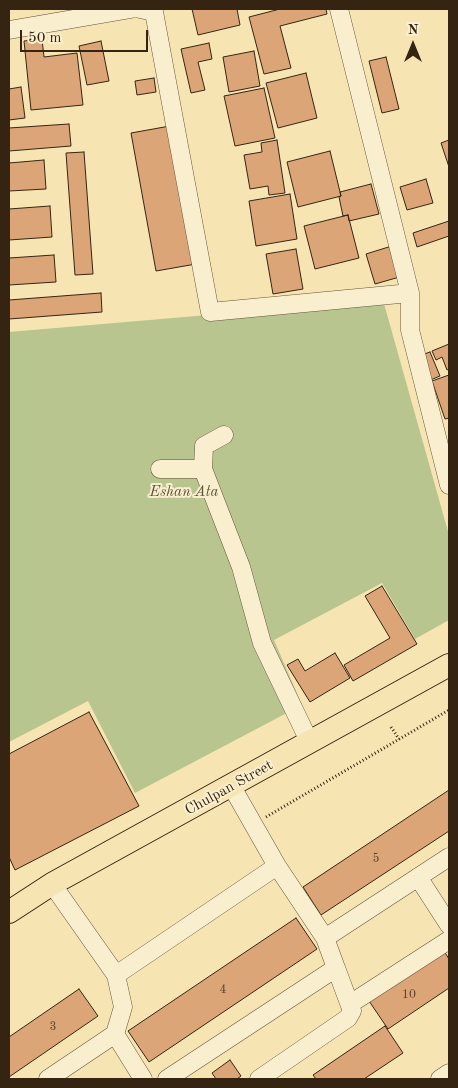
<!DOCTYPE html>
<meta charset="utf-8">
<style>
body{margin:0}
#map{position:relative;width:458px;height:1088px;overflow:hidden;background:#f6e5b3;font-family:"Old Standard TT",serif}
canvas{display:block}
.frame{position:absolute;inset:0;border:10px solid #362412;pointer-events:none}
.north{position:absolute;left:388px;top:20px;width:50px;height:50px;-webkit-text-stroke:4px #f9eece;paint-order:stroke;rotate:0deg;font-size:14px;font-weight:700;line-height:20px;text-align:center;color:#362412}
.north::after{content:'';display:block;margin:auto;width:18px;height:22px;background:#362412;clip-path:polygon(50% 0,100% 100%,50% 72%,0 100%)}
.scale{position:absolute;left:20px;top:30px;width:128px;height:22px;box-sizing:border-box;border:2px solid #362412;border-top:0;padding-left:6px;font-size:15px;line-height:18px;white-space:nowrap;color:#362412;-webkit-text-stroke:4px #f9eece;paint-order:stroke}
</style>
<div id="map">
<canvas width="458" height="1088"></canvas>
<div class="frame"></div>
<div class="north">N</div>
<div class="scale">50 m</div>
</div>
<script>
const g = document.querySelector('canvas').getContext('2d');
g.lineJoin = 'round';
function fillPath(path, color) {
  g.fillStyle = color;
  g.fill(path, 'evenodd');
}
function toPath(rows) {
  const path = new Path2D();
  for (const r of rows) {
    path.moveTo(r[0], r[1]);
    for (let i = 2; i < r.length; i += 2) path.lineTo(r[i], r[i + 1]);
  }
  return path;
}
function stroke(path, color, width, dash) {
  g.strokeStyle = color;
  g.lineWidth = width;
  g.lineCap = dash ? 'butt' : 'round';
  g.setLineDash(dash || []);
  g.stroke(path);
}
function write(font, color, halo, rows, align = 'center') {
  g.font = font + ' "Old Standard TT",serif';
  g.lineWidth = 4;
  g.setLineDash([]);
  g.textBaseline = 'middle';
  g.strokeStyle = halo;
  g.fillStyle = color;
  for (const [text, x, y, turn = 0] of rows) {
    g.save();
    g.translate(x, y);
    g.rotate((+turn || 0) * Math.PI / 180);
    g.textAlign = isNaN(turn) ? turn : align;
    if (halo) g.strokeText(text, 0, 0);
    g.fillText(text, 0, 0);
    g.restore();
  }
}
const green = toPath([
 [383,300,449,535,449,620,415,639,382,583,274,640,302,705,135,793,88,701,9,742,9,332]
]);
const building = toPath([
 [192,9,237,9,240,25,198,35,192,9],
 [280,9,326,9,327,14,280,26,291,68,264,74,249,17,280,9],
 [42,39,44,57,77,53,83,105,31,110,24,41,42,39],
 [101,41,109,81,87,85,79,46,101,41],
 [209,43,212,59,198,62,205,90,191,93,181,49,209,43],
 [254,51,260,86,229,92,223,57,254,51],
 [386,57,399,109,382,113,369,61,386,57],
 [306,73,317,118,278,128,266,83,306,73],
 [154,78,156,92,137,95,135,81,154,78],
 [21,87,25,118,9,120,9,89,21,87],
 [264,88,275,138,235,146,224,96,264,88],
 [69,124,71,146,9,151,9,128,69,124],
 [170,126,196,264,156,271,131,133,170,126],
 [277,140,285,193,269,195,268,186,250,189,244,155,262,152,261,143,277,140],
 [449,140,449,167,441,143,449,140],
 [330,151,341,196,298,207,287,162,330,151],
 [84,152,93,274,75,275,66,153,84,152],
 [44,160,46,189,9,191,9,163,44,160],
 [426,179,433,203,407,210,400,187,426,179],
 [371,184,379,214,349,221,348,215,343,216,339,197,341,196,340,192,371,184],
 [290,194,297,239,256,246,249,201,290,194],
 [50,206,52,237,9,240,9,209,50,206],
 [348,215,359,258,315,269,304,226,348,215],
 [449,221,449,236,417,247,413,233,449,221],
 [395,245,403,276,375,284,366,254,395,245],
 [296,249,303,289,273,294,266,254,296,249],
 [54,255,56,282,9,285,9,258,54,255],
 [101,293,102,312,9,319,9,300,101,293],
 [449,344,449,369,447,370,442,357,436,360,432,351,449,344],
 [430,352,440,376,428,381,419,356,430,352],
 [449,375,449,418,445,419,432,381,449,375],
 [382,586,417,644,353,681,344,665,390,638,365,596,382,586],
 [335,653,350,678,310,702,287,665,298,659,305,671,335,653],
 [89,712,139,806,15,870,9,857,9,754,89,712],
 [449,790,449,831,321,915,303,887,449,790],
 [296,918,317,949,149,1062,128,1031,296,918],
 [444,951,449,959,449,988,388,1029,369,1001,444,951],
 [79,989,98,1016,9,1077,9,1037,79,989],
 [385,1026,403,1053,364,1079,316,1079,313,1075,385,1026],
 [230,1060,241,1076,237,1079,216,1079,212,1073,230,1060]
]);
const path = toPath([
 [391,727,399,739],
 [266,817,449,710]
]);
const minor = toPath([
 [140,9,154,12,210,312,410,293],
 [339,9,410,293,410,330,449,485],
 [9,30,131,9],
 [224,435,204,446,203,469,241,567,262,643,310,743],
 [160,469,203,469],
 [232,787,277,866,325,938],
 [418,877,449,925],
 [116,975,277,866],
 [350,1004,449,940],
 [115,1034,143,1079],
 [48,1079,115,1034,123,1007,116,975,52,884],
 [167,1079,336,968,325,938,449,857],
 [259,1079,348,1018,352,1011,336,968],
 [440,1079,449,1073]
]);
const major = toPath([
 [9,912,52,884,449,665]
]);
const numberNames = [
 ["5",376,859],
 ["4",223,990],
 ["10",409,995],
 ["3",53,1027]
];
const parkNames = [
 ["Eshan Аta",184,492]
];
const streetNames = [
 ["Chulpan Street",229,788,-29]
];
fillPath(green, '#b9c58f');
fillPath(building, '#dba578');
stroke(building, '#362412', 1);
stroke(minor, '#66543a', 19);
stroke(major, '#362412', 24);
stroke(path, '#362412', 3, [1, 2.5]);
stroke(minor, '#f9eece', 18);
stroke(major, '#f6e5b3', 22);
write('12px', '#5f442c', null, numberNames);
write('italic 15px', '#5d5438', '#f9eece', parkNames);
write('15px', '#362412', '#f9eece', streetNames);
</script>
